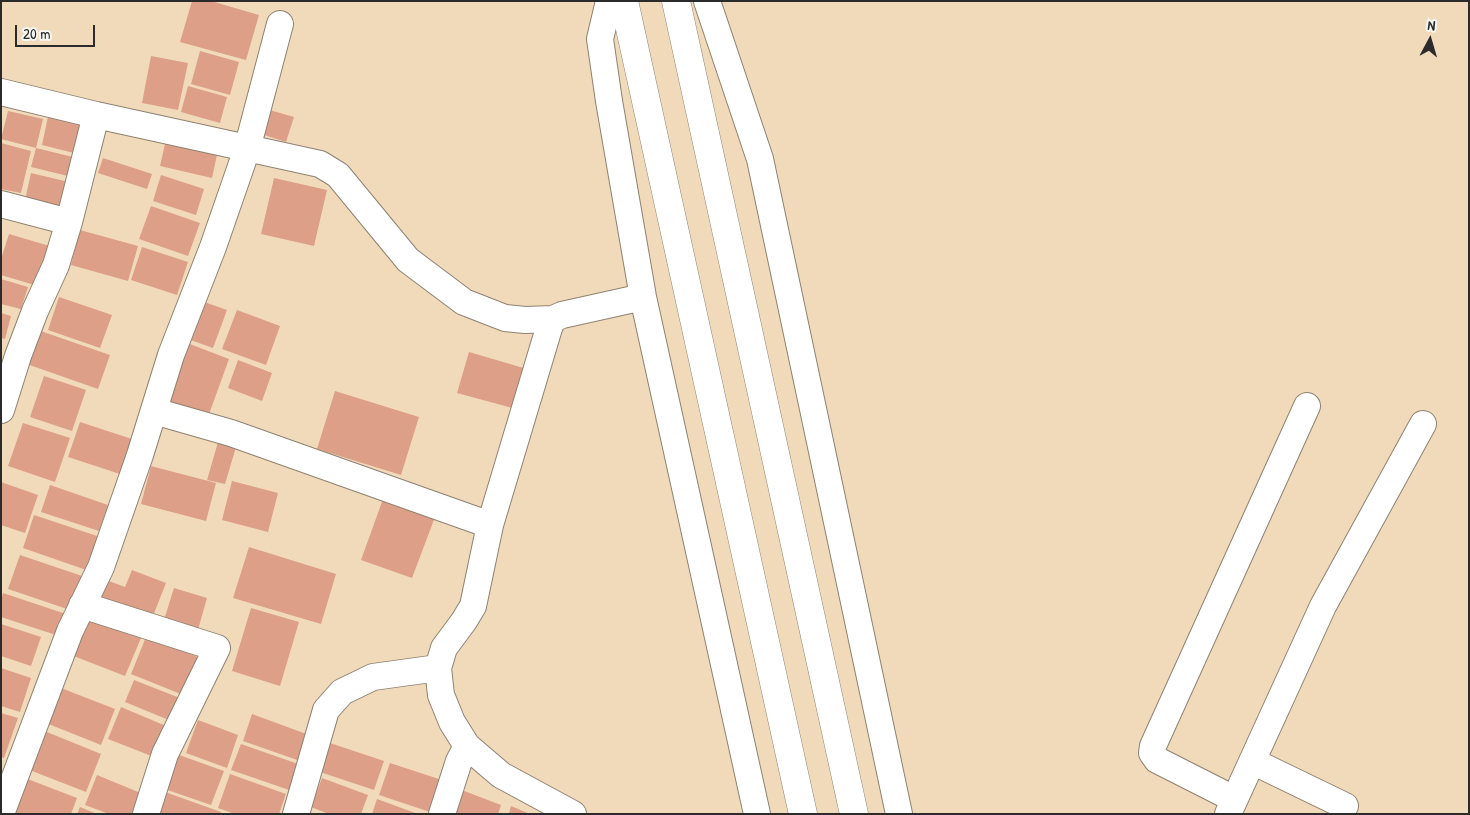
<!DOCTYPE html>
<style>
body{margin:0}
#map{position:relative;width:1470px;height:815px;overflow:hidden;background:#f1daba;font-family:"Patrick Hand",sans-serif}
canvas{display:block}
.frame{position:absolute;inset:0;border:2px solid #2b2b2b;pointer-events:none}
.north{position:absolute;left:1405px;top:15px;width:50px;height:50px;-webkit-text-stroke:4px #f6f6f2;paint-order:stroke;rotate:6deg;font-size:14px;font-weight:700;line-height:20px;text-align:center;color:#2b2b2b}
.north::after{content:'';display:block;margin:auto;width:18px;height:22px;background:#2b2b2b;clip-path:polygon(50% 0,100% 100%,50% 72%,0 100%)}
.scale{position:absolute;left:15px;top:25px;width:80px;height:22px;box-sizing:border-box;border:2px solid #2b2b2b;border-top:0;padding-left:6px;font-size:15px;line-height:18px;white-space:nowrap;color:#2b2b2b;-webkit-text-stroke:4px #f6f6f2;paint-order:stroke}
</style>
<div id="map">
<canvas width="1470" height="815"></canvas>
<div class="frame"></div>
<div class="north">N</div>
<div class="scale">20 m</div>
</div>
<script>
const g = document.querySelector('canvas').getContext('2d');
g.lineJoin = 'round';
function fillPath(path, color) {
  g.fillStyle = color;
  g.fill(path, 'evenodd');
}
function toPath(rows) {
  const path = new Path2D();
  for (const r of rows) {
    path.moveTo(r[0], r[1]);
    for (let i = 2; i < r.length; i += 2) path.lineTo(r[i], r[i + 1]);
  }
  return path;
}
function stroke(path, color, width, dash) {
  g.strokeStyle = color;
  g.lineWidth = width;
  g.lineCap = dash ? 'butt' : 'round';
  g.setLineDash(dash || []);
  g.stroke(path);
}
const building = toPath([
 [192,1,211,1,259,15,246,60,180,42],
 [200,51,239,62,230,95,191,84],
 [151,56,188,63,178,110,142,103],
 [188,86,227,97,220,123,181,112],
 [266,109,294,117,286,142,258,133],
 [8,111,43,119,36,148,1,139],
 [49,112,82,120,74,153,42,145],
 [1,143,31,151,21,193,1,189],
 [165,144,217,155,212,178,160,166],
 [36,148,77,158,72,177,31,167],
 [103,158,152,174,147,189,98,173],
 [31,173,73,183,67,210,25,200],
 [161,175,204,189,196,215,153,201],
 [274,178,327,190,314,246,261,234],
 [151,206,200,223,188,256,139,239],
 [80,230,138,246,128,281,71,265],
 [9,234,53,247,41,287,1,275,1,259],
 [142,247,188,262,177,295,131,280],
 [1,279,28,287,21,309,1,304],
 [59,297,112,315,100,348,48,330],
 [196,299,227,310,213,348,182,337],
 [237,310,280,326,266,365,222,349],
 [1,313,11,316,5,339,1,338],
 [32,328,110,355,98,389,21,362],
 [182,341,229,359,208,417,161,399],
 [469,352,527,369,516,409,457,393],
 [238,360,272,373,262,401,228,388],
 [44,376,86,390,72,431,30,417],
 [335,391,419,417,401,475,317,449],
 [80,422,135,440,123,475,68,457],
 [23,423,70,438,55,482,8,466],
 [218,442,236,447,225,484,207,480],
 [151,466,216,483,206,521,141,504],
 [232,481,278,493,268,532,222,520],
 [1,482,38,495,25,533,1,525],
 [50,485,108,505,99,531,41,512],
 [383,499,435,517,412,578,361,560],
 [34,515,103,538,92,572,23,548],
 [249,547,336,574,321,624,233,598],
 [20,555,85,577,73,611,8,589],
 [132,570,166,583,151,621,93,599,101,578,125,587],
 [174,588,207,598,197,633,163,623],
 [3,593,66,614,59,636,1,617,1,599],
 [251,608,299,622,280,686,232,671],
 [86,616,141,638,125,676,71,655],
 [1,624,41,637,31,666,1,656],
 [146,637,203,659,188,697,131,674],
 [1,668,31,678,20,712,1,706],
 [134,680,185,700,176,723,125,702],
 [61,688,115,709,101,745,46,723],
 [121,707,166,726,154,757,108,739],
 [1,713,18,718,4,758,1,757],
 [252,714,309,735,300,761,243,741],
 [198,720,238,735,227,768,186,753],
 [42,730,101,754,86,792,27,769],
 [324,741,384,761,374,790,314,770],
 [241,744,301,765,292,791,231,770],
 [168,751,224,771,211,805,156,786],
 [390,763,448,782,436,814,379,795],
 [230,774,286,794,279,814,235,814,218,808],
 [97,775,143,794,136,814,109,814,85,805],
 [25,778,77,798,71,814,11,814],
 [322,778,368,795,361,814,329,814,311,807],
 [459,789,501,805,498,814,449,814],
 [165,792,221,812,220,814,157,814],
 [377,799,418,814,372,814],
 [511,806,530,814,509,814],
 [80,807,97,814,77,814]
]);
const minor = toPath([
 [609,1,600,39,609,101,643,297,757,814],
 [707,1,760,159,899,814],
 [1,92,96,115,320,164,338,175,408,260,464,302,505,318,525,320,553,319],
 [1,204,69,222],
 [1,410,18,356,35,311,56,265,69,222,96,115],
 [154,411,231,433,490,525],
 [82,605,217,648,165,754,146,814],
 [1252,761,1345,806],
 [1234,799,1157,760,1152,753,1153,746,1307,406],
 [1,814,70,631,101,567,140,455,171,355,213,247,247,149,280,24],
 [296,814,326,710,342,692,373,677,438,668],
 [442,814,459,761,467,746],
 [573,814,501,775,467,746,452,722,441,695,438,668,444,648,464,621,473,606,490,525,549,328,553,319,562,315,643,297],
 [1228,814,1323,606,1423,424]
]);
const highway = toPath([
 [624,1,803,814],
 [676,1,854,814]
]);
fillPath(building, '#dd9f87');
stroke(minor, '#8e8272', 28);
stroke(highway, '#8e8272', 29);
stroke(minor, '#fff', 26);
stroke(highway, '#fff', 28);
</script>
